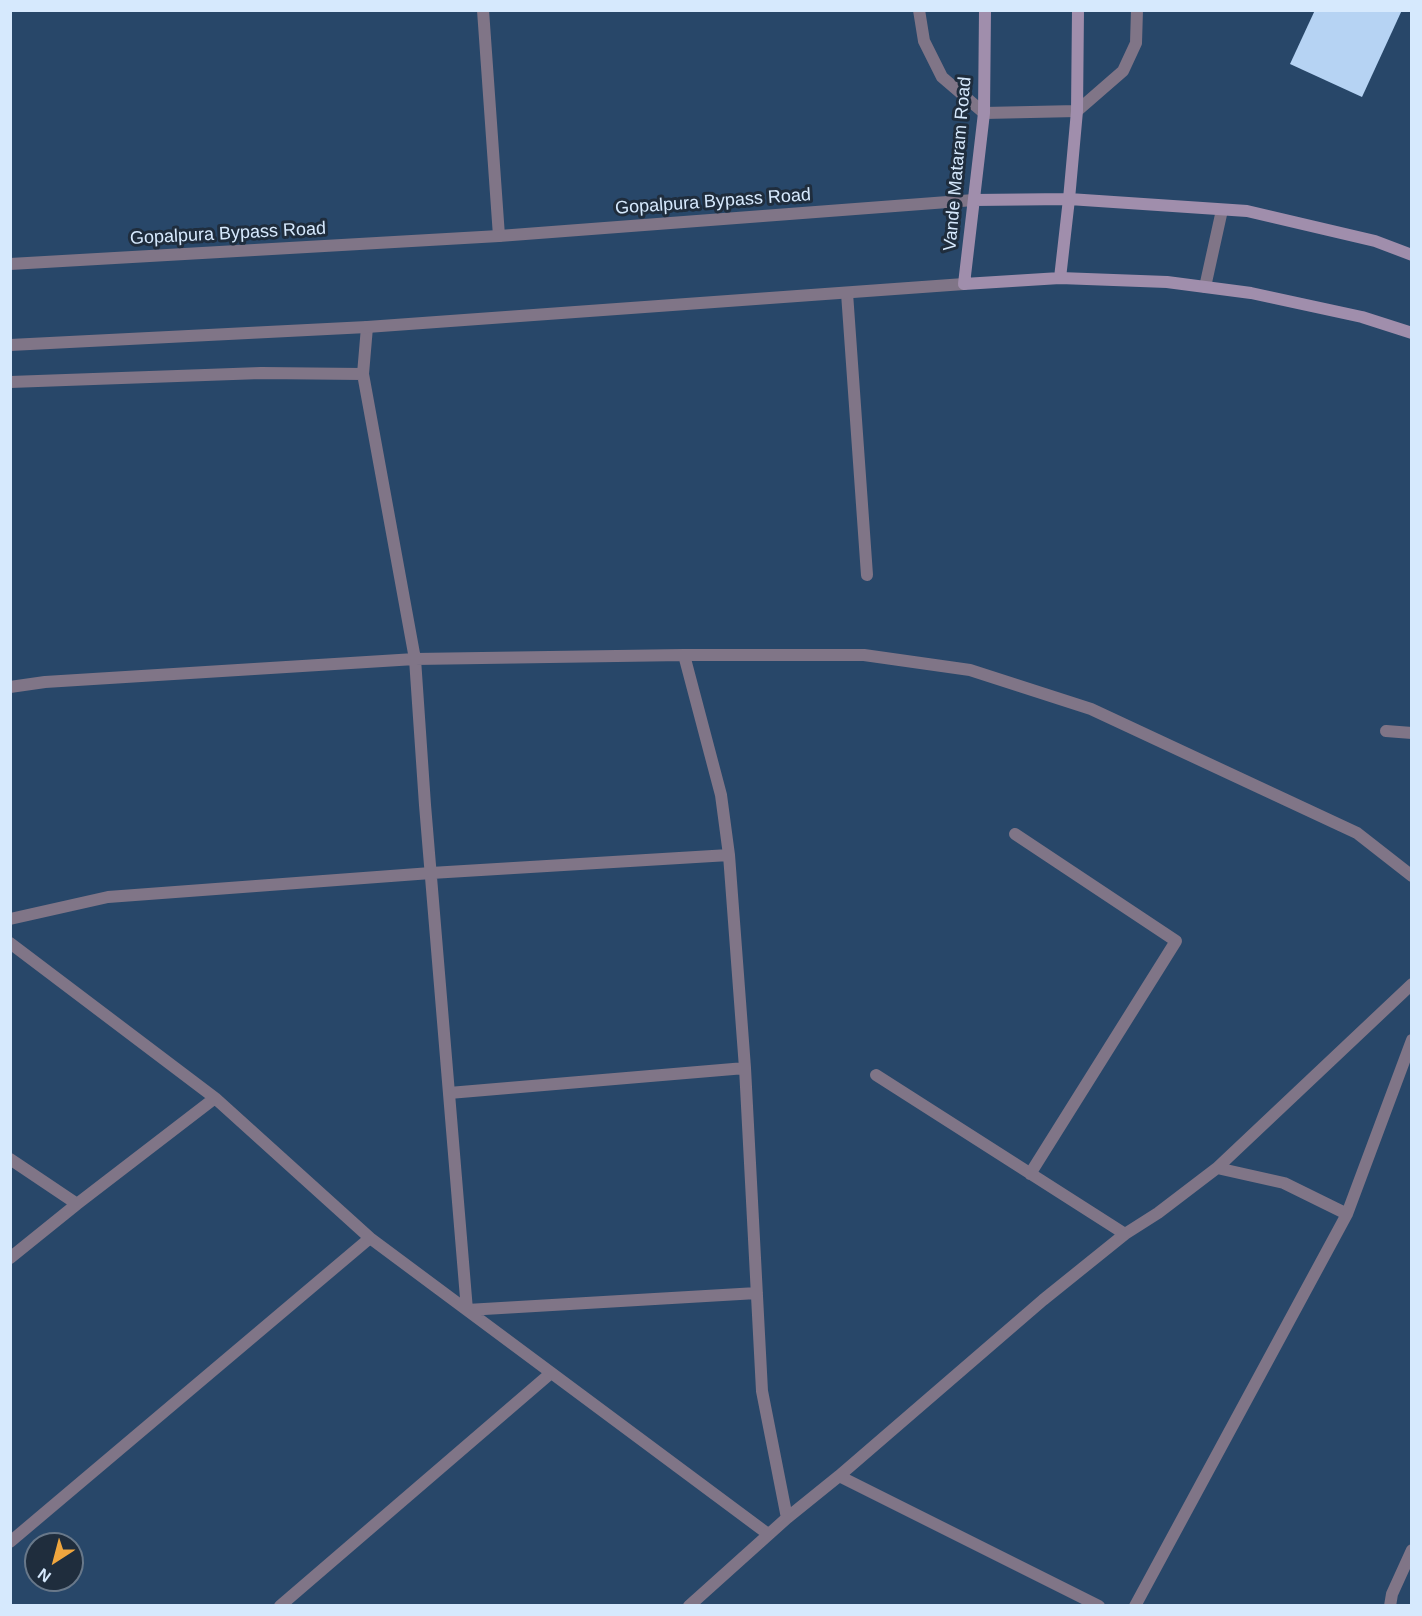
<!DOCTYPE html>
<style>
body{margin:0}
#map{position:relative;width:1422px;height:1616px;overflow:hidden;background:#284769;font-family:Helvetica,sans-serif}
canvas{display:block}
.frame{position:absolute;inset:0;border:12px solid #d6e9fd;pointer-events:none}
.north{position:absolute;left:24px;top:1532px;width:60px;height:60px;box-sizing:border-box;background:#1f2d3d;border:2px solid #68788a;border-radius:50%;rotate:216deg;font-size:16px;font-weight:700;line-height:24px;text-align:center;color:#d6e9fd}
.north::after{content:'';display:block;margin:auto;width:21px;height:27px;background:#f0a63e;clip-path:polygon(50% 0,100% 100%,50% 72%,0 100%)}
</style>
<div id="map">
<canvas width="1422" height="1616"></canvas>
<div class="frame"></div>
<div class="north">N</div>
</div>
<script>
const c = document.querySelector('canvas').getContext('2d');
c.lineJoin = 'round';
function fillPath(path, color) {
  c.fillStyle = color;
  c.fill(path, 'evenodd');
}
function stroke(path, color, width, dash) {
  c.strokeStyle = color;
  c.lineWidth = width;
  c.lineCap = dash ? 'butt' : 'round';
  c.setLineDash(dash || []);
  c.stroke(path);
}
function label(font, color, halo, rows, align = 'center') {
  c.font = font + ' Helvetica,sans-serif';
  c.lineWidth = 6;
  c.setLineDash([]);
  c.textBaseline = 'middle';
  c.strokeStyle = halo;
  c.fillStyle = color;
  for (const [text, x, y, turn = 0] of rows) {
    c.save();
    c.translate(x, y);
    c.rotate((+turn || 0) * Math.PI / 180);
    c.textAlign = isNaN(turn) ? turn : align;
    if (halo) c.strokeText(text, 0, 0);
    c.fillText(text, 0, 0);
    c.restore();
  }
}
const building = new Path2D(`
 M1315,10H1402L1362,97L1290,64Z`);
const service = new Path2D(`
 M847,293L867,575
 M1386,731L1412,733`);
const minor = new Path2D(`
 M483,10L499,236
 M919,10L924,41L942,77L984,113L1077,111L1123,71L1136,43L1137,10
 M367,327L363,374L415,659L425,805L467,1310L757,1293
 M10,382L261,373L363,374
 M684,655L721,795L729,855L745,1068L762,1391L787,1518
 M10,687L45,682L415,659L684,655H864L970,670L1091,709L1357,833L1412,876
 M1015,834L1176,941L1030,1174
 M10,919L108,897L431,873L729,855
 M10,943L215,1098L370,1238L768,1534
 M876,1075L1125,1234
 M449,1093L745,1068
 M10,1159L77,1204
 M1217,1168L1412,984
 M10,1258L77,1204L215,1098
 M839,1476L1099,1606
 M10,1542L370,1238
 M280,1606L551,1373
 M689,1606L787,1518L839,1476L1043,1300L1125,1234L1158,1213L1217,1168L1284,1183L1347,1214
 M1135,1606L1347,1214L1412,1040
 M1390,1606L1392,1594L1412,1550`);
const tertiary = new Path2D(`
 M10,264L499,236L974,200
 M1205,287L1222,210
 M10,345L367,327L964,284`);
const secondary = new Path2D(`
 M985,10L984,113L964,284L1060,278L1167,282L1251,293L1362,317L1412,333
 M974,200L1069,199L1247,211L1375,241L1412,255
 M1060,278L1069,199L1077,111L1078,10`);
const streetNames = [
 ["Vande Mataram Road",958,164,-85],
 ["Gopalpura Bypass Road",713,202,-4],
 ["Gopalpura Bypass Road",228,234,-3]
];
fillPath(building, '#b6d3f3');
stroke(service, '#807587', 12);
stroke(minor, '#807587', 12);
stroke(tertiary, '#807587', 12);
stroke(secondary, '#a08eac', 12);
label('18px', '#d6e9fd', '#1f2d3d', streetNames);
</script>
